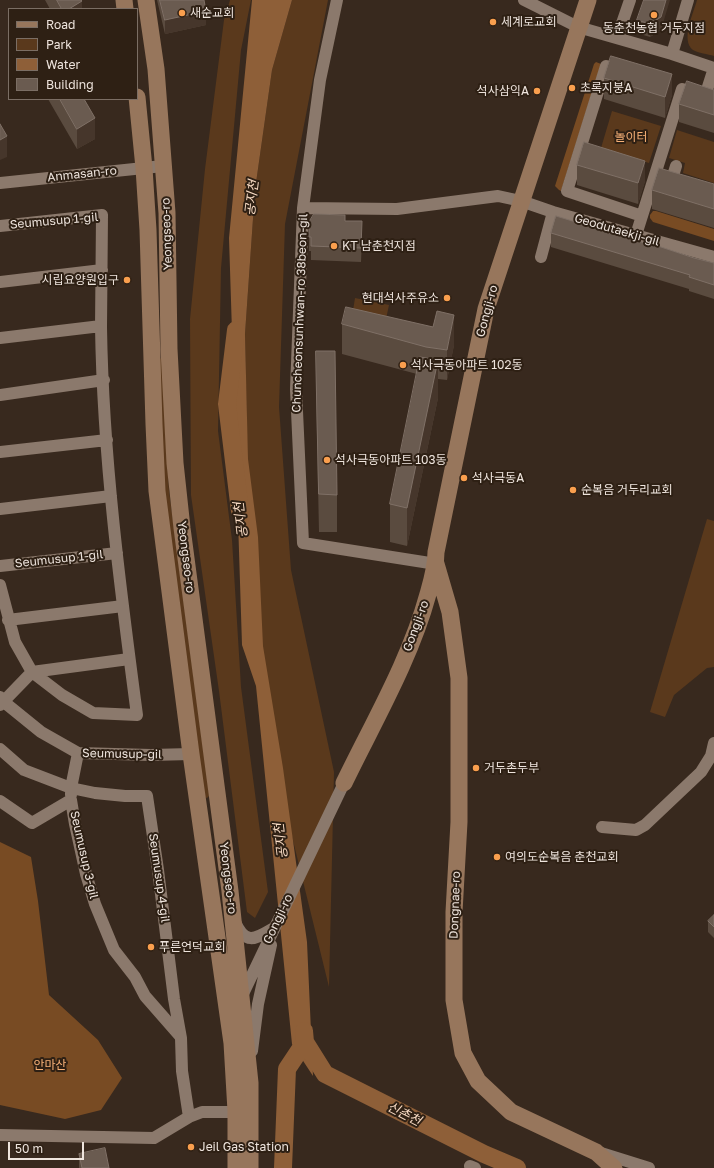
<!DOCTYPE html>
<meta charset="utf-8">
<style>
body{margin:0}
#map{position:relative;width:714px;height:1168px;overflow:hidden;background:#38291e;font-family:"Golos Text",sans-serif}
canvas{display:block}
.legend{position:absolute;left:8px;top:8px;width:130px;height:92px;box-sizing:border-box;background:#2e2014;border:1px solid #7b6e64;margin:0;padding:5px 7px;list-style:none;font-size:12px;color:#eee4dd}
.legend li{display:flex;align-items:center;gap:8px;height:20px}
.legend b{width:20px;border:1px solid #7b6e64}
.scale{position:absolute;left:8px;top:1142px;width:76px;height:18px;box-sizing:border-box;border:2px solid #eee4dd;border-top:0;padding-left:5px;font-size:12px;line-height:14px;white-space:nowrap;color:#eee4dd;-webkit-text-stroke:3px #2e2014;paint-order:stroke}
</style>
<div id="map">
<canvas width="714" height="1168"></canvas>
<ul class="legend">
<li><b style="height:5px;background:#97765c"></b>Road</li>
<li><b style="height:11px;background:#5a391c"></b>Park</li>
<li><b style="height:11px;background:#8e5f38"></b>Water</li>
<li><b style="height:11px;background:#6a5b50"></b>Building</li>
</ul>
<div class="scale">50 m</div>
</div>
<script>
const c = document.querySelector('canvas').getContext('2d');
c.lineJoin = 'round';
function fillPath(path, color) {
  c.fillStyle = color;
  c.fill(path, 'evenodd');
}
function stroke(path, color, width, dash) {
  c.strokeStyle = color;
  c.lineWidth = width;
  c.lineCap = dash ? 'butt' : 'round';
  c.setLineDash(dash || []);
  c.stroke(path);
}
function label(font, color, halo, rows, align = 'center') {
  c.font = font + ' "Golos Text","Noto Sans KR",sans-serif';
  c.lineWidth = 4;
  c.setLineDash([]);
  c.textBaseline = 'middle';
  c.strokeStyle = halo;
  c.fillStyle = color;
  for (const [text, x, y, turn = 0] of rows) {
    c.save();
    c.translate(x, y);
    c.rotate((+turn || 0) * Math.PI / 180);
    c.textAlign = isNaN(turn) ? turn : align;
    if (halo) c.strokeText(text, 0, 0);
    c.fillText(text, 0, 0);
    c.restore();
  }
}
const green = new Path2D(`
 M230,0H251L241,50L221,268L218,431L232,540L241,687L268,892L255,918L247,912L219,691L191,495L190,319L205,169L224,20Z
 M292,0H328L285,224L279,407L291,570L334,772L329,987L270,747L250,590L245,334L255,190L272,70Z
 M697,0H714V56C708,54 698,53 693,50C680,40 694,12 697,0Z
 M612,111L661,126L649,163L601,148Z
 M677,130L714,142V183L683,173L685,163L669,158Z
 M355,298L389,305L383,333L351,323Z
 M160,358L163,360L166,441L169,491L209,792V796L207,798L204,797L163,490L158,359Z
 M707,519L714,521V667L707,668L674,695L665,717L650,712Z`);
const forest = new Path2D(`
 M596,62L601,64L561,191L559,190L555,186L594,64Z
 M653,211H656L714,229V241L653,222L650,218V215Z
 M0,842L31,857L38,901L49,995L98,1040L122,1078L101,1110L65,1119L0,1105Z`);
const water = new Path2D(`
 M252,0H292L272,70L255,190L245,334L248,459L258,537L263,646L283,768L307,942L313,1076L292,1044L256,686L242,645L229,238Z`);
const river = new Path2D(`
 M236,330L227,404L240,511
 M304,1031L305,1042L325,1074L484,1154L517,1168
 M283,1168L287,1069L305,1042`);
const street = new Path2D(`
 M337,0L320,80L303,208L296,389L303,543L436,564
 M524,0L578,27L672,54L714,68L705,96L682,89L636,235
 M617,38L630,0
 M672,54L688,0
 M623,71L606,66L567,191L642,216
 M672,179L676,166
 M0,183L163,166
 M303,208L397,209L498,196L521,201L553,212L714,257
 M0,226L102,215C102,252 101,289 101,327C103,457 120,587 137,715L93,713L62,695L32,672L15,642L0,585
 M541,257L553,212
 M0,282L102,270
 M0,338L101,326
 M0,395L104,380
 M0,452L107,440
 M0,509L111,496
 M0,566L117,553
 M8,620L123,606
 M0,697L4,702L41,732L78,753L151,755L191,754
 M0,705L32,672L129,659
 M0,749L24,770L71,788L95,793L125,796H147L158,870L174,999L181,1038L182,1071L189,1117
 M71,795V788L78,753
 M0,801L32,823L71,800L75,824L86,874L95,904L114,950L135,977L145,996L180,1036
 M602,827L636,830L645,825L701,772L711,756L714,743
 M235,922C246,946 255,939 274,928
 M242,996L344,783
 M252,1051L258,1004L271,945
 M0,1135L154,1138L189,1117L202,1112H243
 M601,1153L649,1168
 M470,1166L475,1168`);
const secondary = new Path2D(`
 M124,0L125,9
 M146,0L156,69L167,213L169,349L175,463L182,528L230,891L241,997L250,1083V1168
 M137,97L144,168L148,230L154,424L157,491L191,754L232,1043L236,1111V1168
 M436,564L450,612L459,678V822L454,912V1000L463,1053L478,1081L511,1112L596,1152L614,1168
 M344,783C374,721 410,660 428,594C432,580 436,567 436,552L486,309L588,0`);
const wall = new Path2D(`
 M45,0H81L82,9H50Z
 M157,0H204L206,25L165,34Z
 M644,0L661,30L650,37L637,33V20Z
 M604,78L672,95L665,118L604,99Z
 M714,90V133L679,122V104Z
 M48,99H84L95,139L77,149Z
 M577,165L645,181L638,204L577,185Z
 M714,184V228L652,209V190Z
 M345,221L362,235L361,262L311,260V251H309V237Z
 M551,233H609L714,263V299L689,291V289L551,247Z
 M342,324L454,345L447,380L438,379V398L407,546L390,542V504L417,374L342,354Z
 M316,351L337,495V532H319L316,389Z
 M714,915V938L708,932V921Z
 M79,1154L109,1168H79Z`);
const shadedWall = new Path2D(`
 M666,0H670L661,30L650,37V24Z
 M82,1V9H69Z
 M206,11V25L165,34V20Z
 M672,74V95L665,118V97Z
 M95,118V139L77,149V129Z
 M7,136V157L0,160V140Z
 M645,161V181L638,204V183Z
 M362,221V235L361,262V248Z
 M454,315V345L447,380V350Z
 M438,360V398L407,546V508Z`);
const building = new Path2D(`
 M57,0H81L82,1L69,9H62Z
 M160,0H204L206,11L165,20Z
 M644,0H666L661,17L650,24L637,20Z
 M611,56L672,74L665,97L604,78Z
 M687,81L714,90V115L679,104Z
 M60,99H84L95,118L77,129Z
 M0,124L7,136L0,140Z
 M584,142L645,161L638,183L577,165Z
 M659,168L714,184V209L652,190Z
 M314,214L345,215V221H362L361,248L311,246V237H309V222Z
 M556,216L609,232V233L652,245V244L694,258L714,263V285L689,277L690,275L551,233Z
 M346,307L433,327L437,311L454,315L447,350L426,347L342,324Z
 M316,351H335L337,495L319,494Z
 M420,357L438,360L407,508L390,504Z
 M714,915V927L708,921Z
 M105,1148L109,1168H82L79,1154Z`);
const markers = [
 [182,13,4,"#fa9f4e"],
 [654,15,4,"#fa9f4e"],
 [493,22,4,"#fa9f4e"],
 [572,88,4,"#fa9f4e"],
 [537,91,4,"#fa9f4e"],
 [334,246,4,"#fa9f4e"],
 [127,280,4,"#fa9f4e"],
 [447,298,4,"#fa9f4e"],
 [403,365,4,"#fa9f4e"],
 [327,460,4,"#fa9f4e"],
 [464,478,4,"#fa9f4e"],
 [573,490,4,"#fa9f4e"],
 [476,768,4,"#fa9f4e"],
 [497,857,4,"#fa9f4e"],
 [151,947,4,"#fa9f4e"],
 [191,1147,4,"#fa9f4e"]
];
const poiNames = [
 ["새순교회",190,13],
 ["세계로교회",501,22],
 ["동춘천농협 거두지점",654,28,"center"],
 ["초록지붕A",580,88],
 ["석사삼익A",529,91,"right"],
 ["KT 남춘천지점",342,246],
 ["시립요양원입구",119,280,"right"],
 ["현대석사주유소",439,298,"right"],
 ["석사극동아파트 102동",411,365],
 ["석사극동아파트 103동",335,460],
 ["석사극동A",472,478],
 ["순복음 거두리교회",581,490],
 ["거두촌두부",484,768],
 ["여의도순복음 춘천교회",505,857],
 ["푸른언덕교회",159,947],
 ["Jeil Gas Station",199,1147]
];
const parkNames = [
 ["놀이터",631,137],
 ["안마산",50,1065]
];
const streetNames = [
 ["Anmasan-ro",82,174,-6],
 ["Seumusup 1-gil",54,221,-5],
 ["Geodutaekji-gil",617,230,16],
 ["Yeongseo-ro",167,234,-92],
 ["Gongji-ro",487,311,-75],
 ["Chuncheonsunhwan-ro 38beon-gil",300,313,-88],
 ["Yeongseo-ro",186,557,83],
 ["Seumusup 1-gil",59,559,-6],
 ["Gongji-ro",416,626,-70],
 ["Seumusup-gil",122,754,1],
 ["Seumusup 3-gil",84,855,77],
 ["Seumusup 4-gil",159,878,82],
 ["Yeongseo-ro",228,878,83],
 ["Dongnae-ro",455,905,-88],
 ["Gongji-ro",278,919,-65]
];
const waterNames = [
 ["공지천",252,198,-83],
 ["공지천",241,520,-97],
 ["공지천",281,841,-97],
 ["신촌천",404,1114,27]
];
fillPath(green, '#5a391c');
fillPath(forest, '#784b23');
fillPath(water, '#8e5f38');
stroke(river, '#8e5f38', 18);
stroke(street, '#8b796c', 12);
stroke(secondary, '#97765c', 17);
fillPath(wall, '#5a4b3f');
fillPath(shadedWall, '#46362b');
fillPath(building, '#6a5b50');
stroke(building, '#7f7066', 1);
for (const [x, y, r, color] of markers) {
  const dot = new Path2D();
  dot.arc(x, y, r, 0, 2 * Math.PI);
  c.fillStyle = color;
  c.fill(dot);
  stroke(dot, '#2e2014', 1.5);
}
label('12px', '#eee4dd', '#2e2014', poiNames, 'left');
label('12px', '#f8b177', '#2e2014', parkNames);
label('12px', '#eee4dd', '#2e2014', streetNames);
label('italic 13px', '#f8dbc4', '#2e2014', waterNames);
</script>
